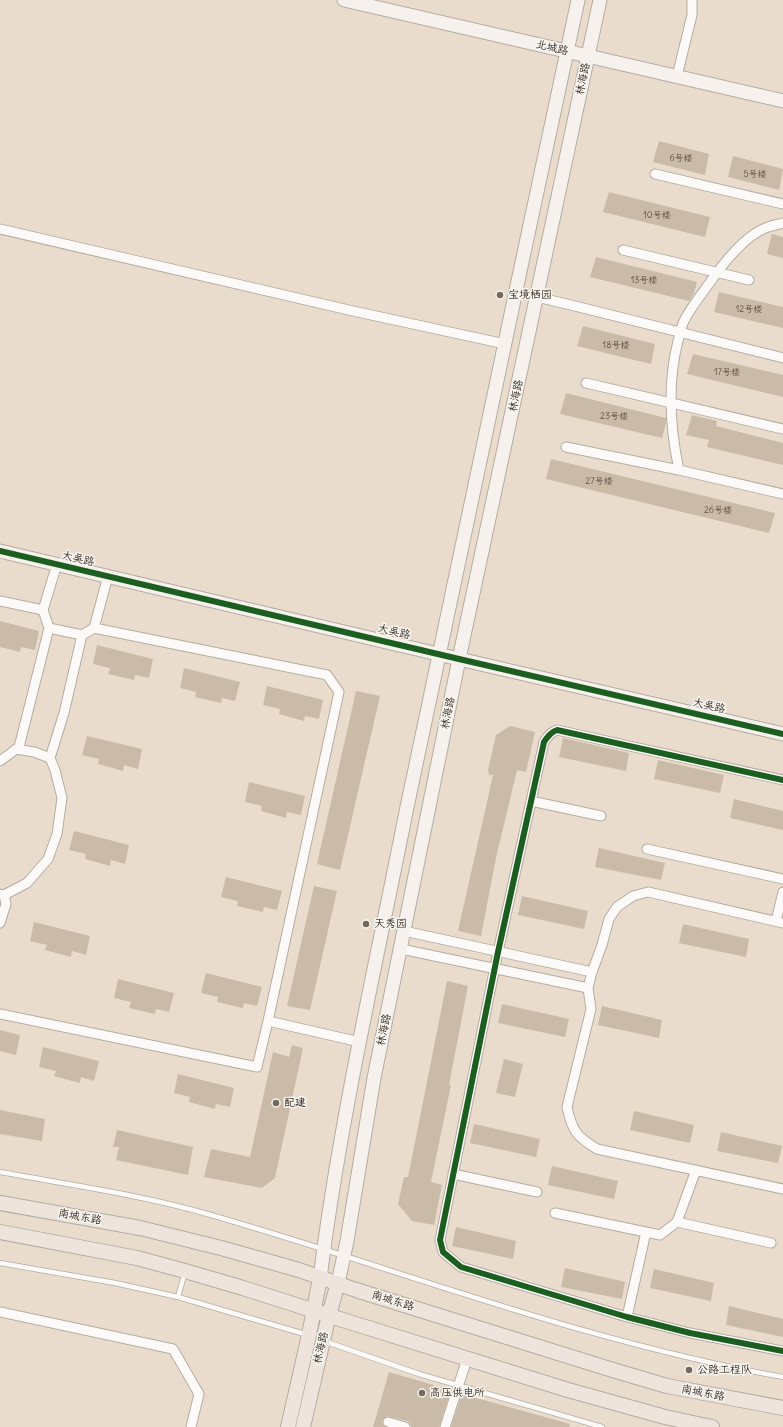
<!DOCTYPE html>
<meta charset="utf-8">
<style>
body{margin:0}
canvas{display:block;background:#e9dccd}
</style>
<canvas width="783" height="1427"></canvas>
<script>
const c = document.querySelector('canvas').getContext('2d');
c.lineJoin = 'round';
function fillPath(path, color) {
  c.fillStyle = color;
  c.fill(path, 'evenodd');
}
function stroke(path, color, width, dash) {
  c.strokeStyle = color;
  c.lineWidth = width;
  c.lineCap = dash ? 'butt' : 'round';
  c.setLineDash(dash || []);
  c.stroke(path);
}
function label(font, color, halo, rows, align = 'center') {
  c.font = font + ' Delius,"LXGW WenKai TC",sans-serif';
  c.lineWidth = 3;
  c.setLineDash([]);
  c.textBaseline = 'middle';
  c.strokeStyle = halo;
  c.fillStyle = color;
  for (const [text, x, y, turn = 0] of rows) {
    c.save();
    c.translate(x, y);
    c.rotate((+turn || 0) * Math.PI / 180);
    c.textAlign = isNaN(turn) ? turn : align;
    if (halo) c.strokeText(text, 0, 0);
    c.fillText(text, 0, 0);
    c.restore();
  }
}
const building = new Path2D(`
 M659,141L709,154L705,175L653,162Z
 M733,156L783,169L779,190L728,177Z
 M609,192L710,217L705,237L603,212Z
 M772,234L783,237V258L767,254Z
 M596,257L697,282L694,293L689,301L590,277Z
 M719,292L783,307V328L714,312Z
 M583,326L655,344L651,364L577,346Z
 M693,354L783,375V397L687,374Z
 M566,393L666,418V423L662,438L560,414Z
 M692,415L717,421L716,426L783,443V465L707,447L709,440L686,435Z
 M551,459L775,513L769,533L546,479Z
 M0,621L39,631L35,650L21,647L20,652L0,647Z
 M97,645L153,659L149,678L135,675L134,680L108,674L110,668L93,664Z
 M184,668L240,682L235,701L222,698L221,703L195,697L196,692L180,688Z
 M267,686L323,700L319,719L305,716L304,721L279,714L280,709L263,705Z
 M356,691L380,696L340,870L317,864Z
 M510,726L535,732L526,772L517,770L496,858L481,936L458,931L493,775H489L488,770L496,735Z
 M87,736L142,749L138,769L124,765L123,771L98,764L99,759L82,755Z
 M563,738L629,753L626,771L559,757Z
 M658,760L724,775L720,793L654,779Z
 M249,782L305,796L301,815L287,812L286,818L261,811L262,806L245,802Z
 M734,799L783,811V830L730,818Z
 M74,831L129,845L125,864L111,860L110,866L85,859L86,854L69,850Z
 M599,848L665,863L661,880L595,867Z
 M226,877L282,891L277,910L264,907L263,912L237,906L238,901L221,897Z
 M314,886L337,891L310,1010L287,1006Z
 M522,896L588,911L584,929L518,915Z
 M34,922L90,936L86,955L72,951L71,957L45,950L47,945L30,941Z
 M683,924L749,939L746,957L679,943Z
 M206,973L262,987L257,1006L244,1003L243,1008L217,1002L218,997L201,993Z
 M118,979L174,993L169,1012L156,1009L155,1014L129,1008L131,1002L114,998Z
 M447,981L468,986L449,1085H451L431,1182L442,1185L434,1225L412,1221L398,1204L404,1177H408Z
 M502,1004L569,1019L565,1037L498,1023Z
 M602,1006L662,1020L659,1038L598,1025Z
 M0,1030L20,1035L16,1055L0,1051Z
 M292,1045L303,1048L275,1178L262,1188L204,1177L211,1149L250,1157L273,1052L289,1057Z
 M43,1047L99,1061L94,1081L81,1077L80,1083L54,1076L56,1071L39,1067Z
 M504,1059L523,1064L515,1097L496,1093Z
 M178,1074L234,1088L230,1107L216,1104L215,1109L189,1102L190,1097L174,1093Z
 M0,1110L45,1119L42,1141L0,1134Z
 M634,1111L694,1125L690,1143L630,1130Z
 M474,1124L540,1139L536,1157L470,1143Z
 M117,1130L193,1147L188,1175L116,1160L119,1147H113Z
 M721,1132L782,1146L778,1163L717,1151Z
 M552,1166L618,1181L614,1199L548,1185Z
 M456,1227L516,1241L513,1259L452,1246Z
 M565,1268L625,1282L622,1299L561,1287Z
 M654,1269L714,1283L711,1301L650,1288Z
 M729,1306L783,1319V1337L726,1325Z
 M389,1372L451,1390L439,1427H411L410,1423L407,1421L387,1416L382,1421V1424L385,1427H373Z
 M462,1394L570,1424L569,1427H451Z`);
const lane = new Path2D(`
 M0,1172C71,1185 142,1195 211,1215C402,1270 587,1343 783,1377
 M0,1263L115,1283L178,1297L308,1335
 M178,1297L185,1272
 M324,1341L419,1374L602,1427`);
const street = new Path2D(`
 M677,76L692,15V0
 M655,174L783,204
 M0,229L353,311L505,344
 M623,250L749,280
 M516,292L575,306L783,358
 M586,383L783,429
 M566,447L679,470L783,494
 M679,470C670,428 667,384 678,341C680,335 681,327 684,321C690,308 705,290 713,278C726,260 747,234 768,227C773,225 778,225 783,223
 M108,576L94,628L327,675L339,692L268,1021
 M0,601L43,610L57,564
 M49,628L82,635
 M16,749L34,752L50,758
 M0,761L19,747L49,628L43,610
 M783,780L557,730C551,732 548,736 544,742L498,952L440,1240L443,1252L461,1267L627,1317L690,1333L783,1351
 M531,801L601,816
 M647,849L783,879
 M0,894L4,895L27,883L48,859L57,834L62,798L55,770L50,758L64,713L82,635L94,628
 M776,921L783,892
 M0,923L6,904L4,895
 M783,923L648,892L633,896L617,907L609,919L602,945L592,972L588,988L591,1009L567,1107C572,1131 577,1137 597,1149L783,1189
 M404,931L592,972
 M401,949L588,988
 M0,1014L257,1067L268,1021L360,1042
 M453,1174L537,1192
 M555,1213L660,1235L677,1222L696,1170
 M677,1222L771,1243
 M0,1312L173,1349L199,1394L191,1427
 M627,1317L646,1232
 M388,1422L405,1427
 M445,1427L467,1359`);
const secondary = new Path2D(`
 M344,0L783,101
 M0,551L459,659L783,734
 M320,1278C340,1119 376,964 407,807C462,538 521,269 578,0
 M338,1283L347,1241L374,1078L459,659L600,0`);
const primary = new Path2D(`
 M0,1203L140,1228L221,1248L299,1270L356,1290L616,1371L667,1386L783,1408
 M0,1232L137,1258L185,1271L243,1288L346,1321L568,1390L665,1417L712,1427
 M288,1427L309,1335L320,1278
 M303,1427L329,1315L338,1283`);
const cycleway = new Path2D(`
 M0,551L459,659L783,734
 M783,780L557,730C551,732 548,736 544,742L498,952L440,1240L443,1252L461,1267L627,1317L690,1333L783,1351`);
const markers = [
 [500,295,4,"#78685b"],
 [366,924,4,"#78685b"],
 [276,1103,4,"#78685b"],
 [689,1370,4,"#78685b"],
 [422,1393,4,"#78685b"]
];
const numberNames = [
 ["6号楼",681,158],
 ["5号楼",755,174],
 ["10号楼",657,215],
 ["13号楼",644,280],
 ["12号楼",749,309],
 ["18号楼",616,345],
 ["17号楼",727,372],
 ["23号楼",614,416],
 ["27号楼",599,481],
 ["26号楼",718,510]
];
const streetNames = [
 ["北城路",552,48,13],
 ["林海路",583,79,-78],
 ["林海路",516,396,-78],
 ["大吴路",78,559,13],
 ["大吴路",394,632,13],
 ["大吴路",709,706,13],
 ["林海路",448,713,-79],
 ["林海路",384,1030,-78],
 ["南城东路",80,1217,10],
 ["南城东路",393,1301,17],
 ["林海路",321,1348,-77],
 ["南城东路",703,1393,11]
];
const poiNames = [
 ["宝境栖园",508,295],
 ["天秀园",374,924],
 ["配建",284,1103],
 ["公路工程队",697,1370],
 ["高压供电所",430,1393]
];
fillPath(building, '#cabba8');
stroke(lane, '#b5aca1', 6);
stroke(street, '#b5aca1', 11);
stroke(secondary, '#b5aca1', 15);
stroke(primary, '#b5aca1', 16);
stroke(lane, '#fcfaf8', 4.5);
stroke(street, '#fcfaf8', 9);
stroke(secondary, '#f6f1ed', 13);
stroke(primary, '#eee4dc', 14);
stroke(cycleway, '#1b5e20', 6);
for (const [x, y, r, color] of markers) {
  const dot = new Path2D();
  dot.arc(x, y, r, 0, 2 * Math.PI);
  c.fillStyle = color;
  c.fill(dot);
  stroke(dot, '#f6f6f2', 1.5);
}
label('9px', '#5f4e40', null, numberNames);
label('11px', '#3b2a1e', '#f6f6f2', streetNames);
label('11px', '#3b2a1e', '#f6f6f2', poiNames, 'left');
</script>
